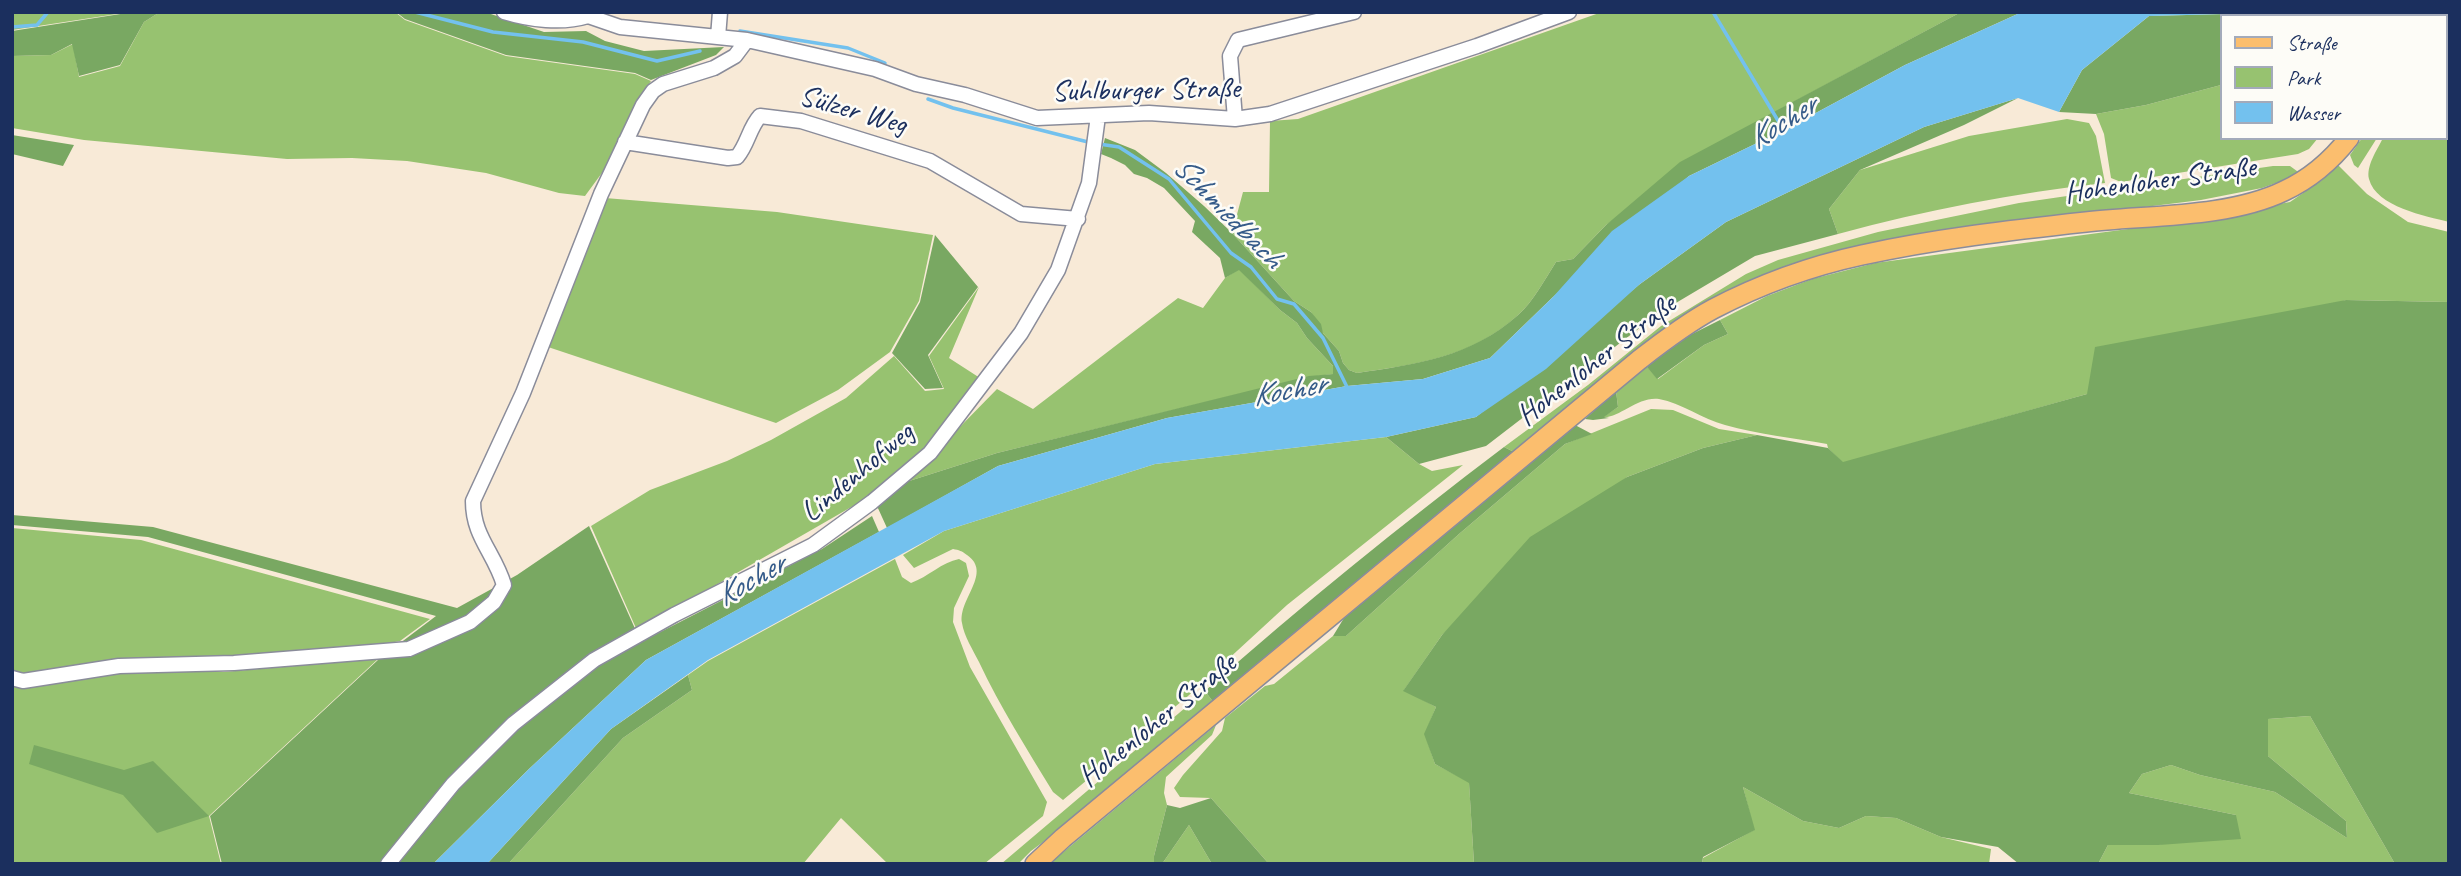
<!DOCTYPE html>
<meta charset="utf-8">
<style>
body{margin:0}
#map{position:relative;width:2461px;height:876px;overflow:hidden;background:#f8ead7;font-family:Caveat,sans-serif}
canvas{display:block}
.frame{position:absolute;inset:0;border:14px solid #1b2f5e;pointer-events:none}
.legend{position:absolute;left:2220px;top:14px;width:228px;height:126px;box-sizing:border-box;background:#fdfcf7;border:2px solid #a3aaba;margin:0;padding:9px 12px;list-style:none;font-size:21px;color:#1b2f5e}
.legend li{display:flex;align-items:center;gap:14px;height:35px}
.legend b{width:35px;border:2px solid #a3aaba}
</style>
<div id="map">
<canvas width="2461" height="876"></canvas>
<div class="frame"></div>
<ul class="legend">
<li><b style="height:9px;background:#fbbe6e"></b>Straße</li>
<li><b style="height:19px;background:#97c270"></b>Park</li>
<li><b style="height:19px;background:#73c1ee"></b>Wasser</li>
</ul>
</div>
<script>
const c = document.querySelector('canvas').getContext('2d');
c.lineJoin = 'round';
function fillPath(path, color) {
  c.fillStyle = color;
  c.fill(path, 'evenodd');
}
function stroke(path, color, width, dash) {
  c.strokeStyle = color;
  c.lineWidth = width;
  c.lineCap = dash ? 'butt' : 'round';
  c.setLineDash(dash || []);
  c.stroke(path);
}
function label(font, color, halo, rows, align = 'center') {
  c.font = font + ' Caveat,sans-serif';
  c.lineWidth = 5;
  c.setLineDash([]);
  c.textBaseline = 'middle';
  c.strokeStyle = halo;
  c.fillStyle = color;
  for (const [text, x, y, turn = 0] of rows) {
    c.save();
    c.translate(x, y);
    c.rotate((+turn || 0) * Math.PI / 180);
    c.textAlign = isNaN(turn) ? turn : align;
    if (halo) c.strokeText(text, 0, 0);
    c.fillText(text, 0, 0);
    c.restore();
  }
}
const green = new Path2D(`
 M12,12H130L12,30Z
 M160,12H395L405,20L506,56L635,74L651,81L638,100L607,166L585,196L559,193L486,173L407,161L352,158L287,159L84,140L12,128V56L51,55L73,44L79,77L120,66L144,22Z
 M1602,12H1961L1775,112L1606,225L1573,259L1556,262C1545,279 1533,302 1518,315C1471,358 1417,364 1357,373L1349,370L1343,363L1339,351L1323,333L1311,312L1294,301L1232,233L1243,192H1269L1270,121L1298,119Z
 M2445,48L2449,52V222C2426,216 2376,207 2369,179C2366,166 2377,150 2383,138H2445Z
 M2221,85V138H2318L2309,149L2298,154L2121,182L2111,178L2104,134L2096,114L2146,105Z
 M2067,119L2089,123L2096,136L2105,183C2015,193 1926,210 1838,234L1829,209L1860,170L1969,136Z
 M2362,138H2377L2358,168L2354,165L2350,155Z
 M2338,165L2367,194L2408,222L2449,232V302L2346,300L2087,394L1843,463L1828,448L1827,444C1793,438 1758,434 1725,425C1702,419 1682,403 1659,399C1638,396 1618,419 1603,417L1618,407L1616,391L1646,366L1658,379L1704,345L1728,334L1720,320L1767,296L1812,279L1875,263L2195,220L2290,202L2322,180Z
 M2273,166H2290L2301,174L2262,188L2201,200L1911,236L1862,245L1788,265L1738,287L1514,452L1504,447L1588,385L1661,326L1746,274L1778,260L1878,232L2019,203Z
 M605,198L777,212L933,235L919,301L890,352L838,390L776,423L548,347Z
 M1239,269L1280,310L1297,323L1307,338L1333,366V374L1309,377L997,453L906,482L997,389L1033,409L1178,298L1203,308L1225,278Z
 M979,287L949,358L980,378L925,450L867,498L669,612L639,635L591,526L650,490L727,461L771,440L846,398L894,356L925,391L944,389L929,356Z
 M1651,409L1673,410L1719,429L1757,435L1703,448L1627,477L1442,635L1404,690L1436,707L1425,734L1435,764L1469,782L1474,864H1269L1211,798L1180,797L1174,788L1183,775L1222,731L1225,718L1265,686L1274,684L1333,636H1346L1459,534L1565,444Z
 M1386,437L1419,464L1432,471L1463,465L1287,605L1188,696L1063,800L1053,792C1027,749 1000,707 979,662C973,650 964,636 962,623C958,599 993,573 967,555C962,551 959,550 953,549L914,568L903,555L944,531L1155,464Z
 M12,528L141,540L430,619L400,641L348,651L25,677L12,674Z
 M895,559L902,577L911,583C928,577 942,562 959,559L966,563L969,576L954,608L953,622L970,667L1047,802L1043,816L984,864H888L841,818L803,864H508L623,738L692,690L688,675L708,661Z
 M378,659L209,816L221,864H12V684L28,688L121,673L177,669L223,672Z
 M1205,691L1214,703L1075,818L1031,851L1018,864H1001Z
 M2310,716L2395,864H2098L2108,845H2159L2236,815L2129,793L2142,774L2171,765L2200,775L2275,792L2347,838L2346,821L2268,756V719Z
 M1216,725L1212,735L1166,777L1164,793L1167,805L1154,856V864H1049Z
 M1743,787L1803,821L1839,828L1866,816L1896,818L1941,837L1991,849L1989,864H1702L1703,858L1754,830Z
 M1189,825L1212,864H1162Z`);
const forest = new Path2D(`
 M133,12H160L144,22L120,65L79,76L72,44L51,55L12,56V31Z
 M396,12H485L544,32L586,31L605,41L644,51L724,47L716,55L651,80L635,73L506,55L405,19Z
 M1961,12H2022L1905,65L1786,129L1689,176L1553,297L1490,358L1423,379L1347,386L1167,418L998,466L887,528L877,506L906,482L997,453L1309,376L1333,374V366L1307,338L1297,323L1280,310L1239,270L1225,278L1220,258L1192,232L1195,221L1164,188L1147,178L1134,174L1125,165L1111,158L1101,154L1105,138L1135,150L1166,173L1204,206L1232,233L1294,301L1311,312L1321,324L1323,333L1339,351L1343,363L1349,370L1357,373C1417,364 1471,357 1518,315C1533,302 1545,279 1556,262L1573,259L1606,225L1680,162Z
 M2224,14L2238,16H2221V85L2146,105L2096,114L2059,112L2082,70L2149,16Z
 M2018,98L1964,125L1860,170L1829,209L1838,234L1755,256L1659,313L1486,446L1419,464L1386,437L1476,417L1640,284L1726,222L1924,127Z
 M12,135L74,145L63,166L12,154Z
 M935,235L978,287L928,355L943,388L925,389L892,353L920,302Z
 M2346,300L2449,302V864H2395L2310,716L2268,719V756L2346,821L2347,838L2275,792L2200,775L2171,765L2142,774L2129,793L2236,815L2241,839L2159,845H2108L2098,864H2019L1998,847L1941,837L1896,818L1866,816L1839,828L1803,821L1743,787L1755,830L1703,857L1702,864H1474L1469,783L1435,764L1424,734L1436,707L1403,691L1442,635L1530,537L1627,477L1703,448L1757,435L1828,448L1843,462L2087,394L2095,347Z
 M1720,320L1728,334L1704,345L1657,379L1646,366L1690,335Z
 M1616,391L1618,407L1604,417L1609,418L1593,420L1585,419Z
 M1575,425L1592,434L1565,444L1459,534L1346,636H1333L1344,618Z
 M1504,447L1514,452L1214,703L1205,691C1302,605 1401,525 1504,447Z
 M12,515L153,527L457,608L517,575L589,526L641,642L822,549L872,516L879,532L646,660L530,768L433,864H222L210,816L379,659L436,616L148,537L12,525Z
 M688,675L692,690L623,738L508,864H487L611,729Z
 M34,745L124,770L153,761L209,816L157,833L123,795L29,764Z
 M1211,798L1269,864H1212L1189,825L1162,864H1154V856L1167,805L1180,808Z`);
const water = new Path2D(`
 M2022,12H2442L2434,16L2224,14L2149,16L2082,70L2059,112L2018,98L1924,127L1726,222L1640,284L1546,369L1476,417L1386,437L1155,464L944,531L708,660L611,729L487,864H433L530,768L646,660L998,466L1167,418L1347,386L1423,379L1490,358L1553,297L1612,231L1689,176L1786,129L1905,65Z`);
const stream = new Path2D(`
 M415,12L493,32L583,42L657,61L700,51
 M1713,12L1786,134
 M12,27L37,25L48,12
 M740,31L848,48L885,63
 M928,99L953,108L1092,143
 M1099,144L1119,147L1169,179L1231,253L1251,267L1277,299L1294,304L1323,338L1348,389`);
const minor = new Path2D(`
 M504,12C530,20 562,24 588,16
 M586,12L588,16L620,27L747,40L875,69L916,84L965,95L1037,118L1149,113L1235,119L1270,114L1477,46L1569,12
 M718,37L720,12
 M1235,119L1230,56L1238,40L1354,12
 M625,142L728,158L737,157C748,144 749,128 760,116L801,121L930,161L1021,214L1078,219
 M12,678L23,681L119,666L234,663L409,649L470,622L494,602L504,585C494,552 473,537 473,501L523,393L601,194L643,105L653,91L663,84L714,68L735,56L747,40
 M388,864L453,784L513,724L594,660L674,615L813,545L872,502L930,453L1021,333L1058,270L1089,183L1098,116`);
const major = new Path2D(`
 M2381,16V12
 M1035,864L1063,838L1639,360C1662,342 1687,323 1713,309C1759,285 1811,266 1862,255C1935,239 2012,230 2086,222C2148,215 2228,218 2284,191C2310,179 2331,161 2349,138`);
const streetNames = [
 ["Suhlburger Straße",1146,91,-1],
 ["Sülzer Weg",853,111,16],
 ["Hohenloher Straße",2160,181,-8],
 ["Hohenloher Straße",1597,361,-38],
 ["Lindenhofweg",858,473,-40],
 ["Hohenloher Straße",1158,721,-39]
];
const waterNames = [
 ["Kocher",1783,123,-32],
 ["Schmiedbach",1227,213,46],
 ["Kocher",1289,391,-10],
 ["Kocher",751,581,-30]
];
fillPath(green, '#97c270');
fillPath(forest, '#79a862');
fillPath(water, '#73c1ee');
stroke(stream, '#73c1ee', 3.5);
stroke(minor, '#8a8c9a', 17);
stroke(major, '#8a8c9a', 22);
stroke(minor, '#fff', 14);
stroke(major, '#fbbe6e', 19);
label('30px', '#1b2f5e', '#fdfcf7', streetNames);
label('italic 32px', '#355b89', '#fdfcf7', waterNames);
</script>
